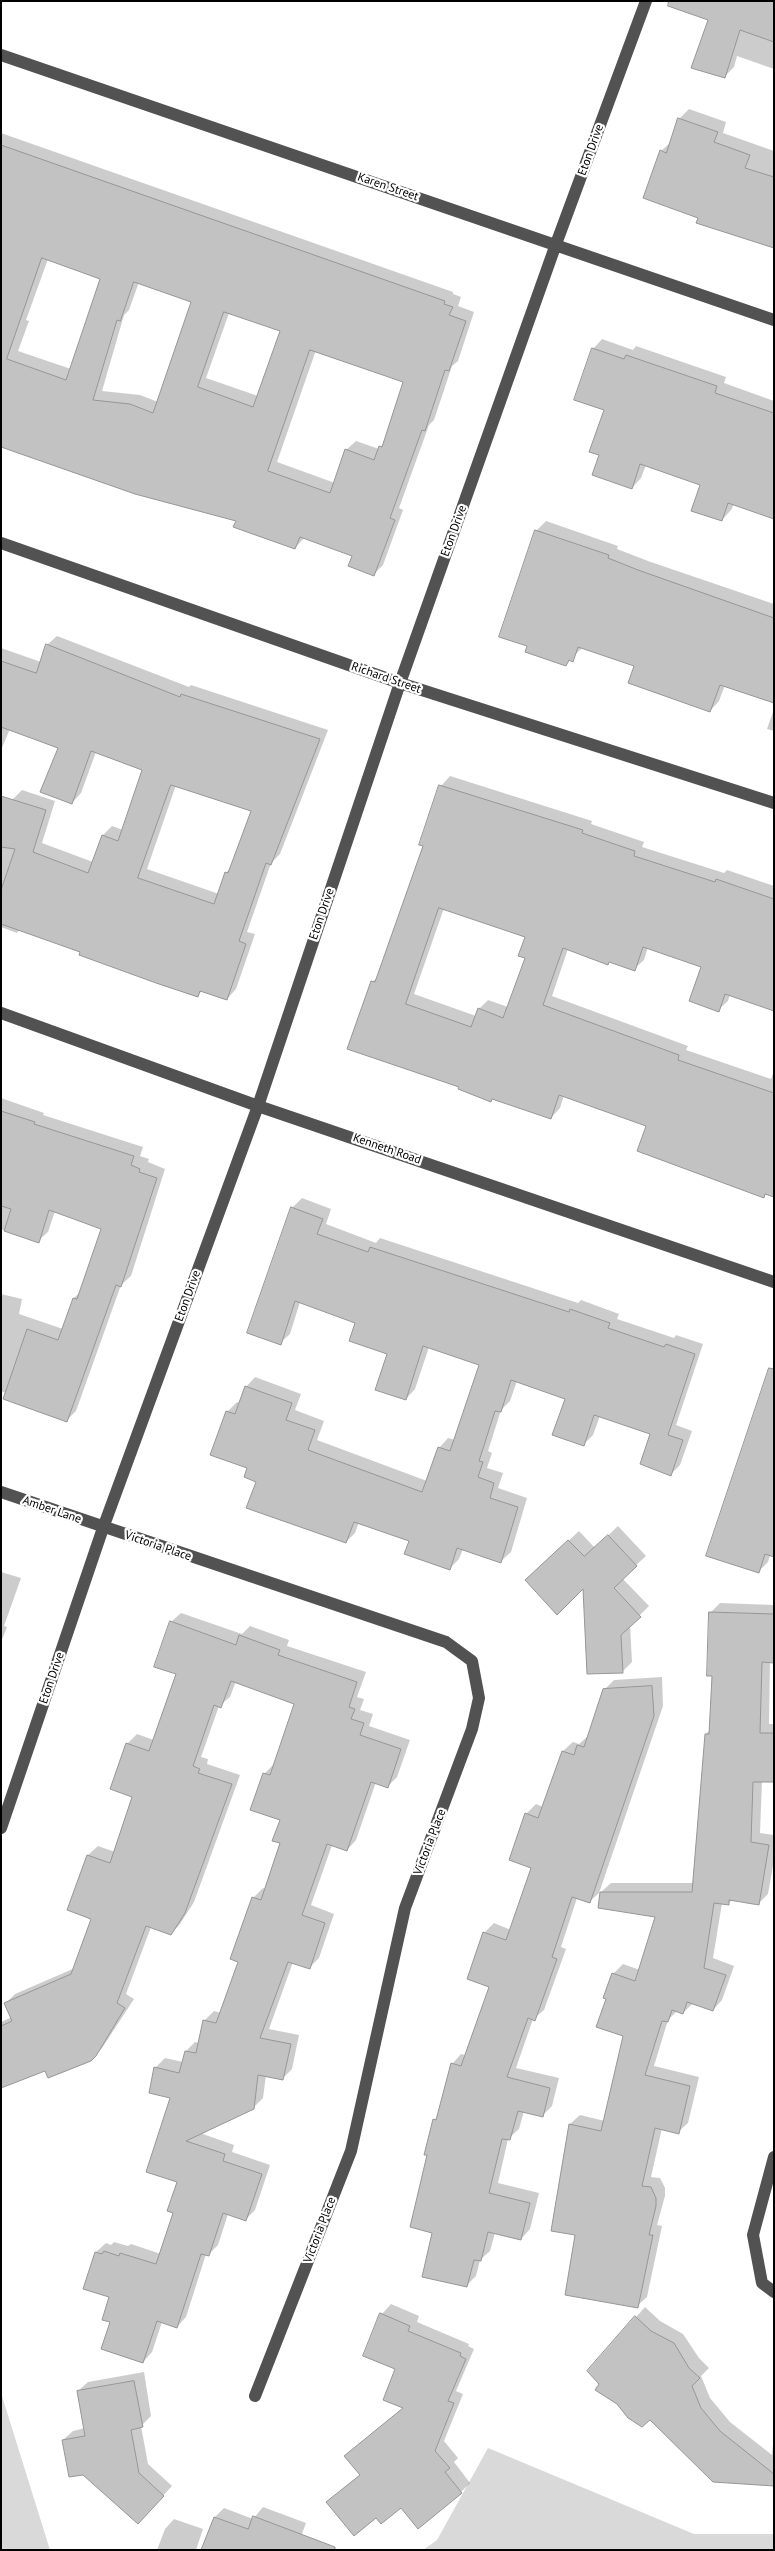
<!DOCTYPE html>
<style>
body{margin:0}
#map{position:relative;width:775px;height:2551px;overflow:hidden;background:#fff;font-family:"PT Sans",sans-serif}
canvas{display:block}
.frame{position:absolute;inset:0;border:2px solid #000;pointer-events:none}
</style>
<div id="map">
<canvas width="775" height="2551"></canvas>
<div class="frame"></div>
</div>
<script>
const c = document.querySelector('canvas').getContext('2d');
c.lineJoin = 'round';
function fillPath(path, color) {
  c.fillStyle = color;
  c.fill(path, 'evenodd');
}
function stroke(path, color, width, dash) {
  c.strokeStyle = color;
  c.lineWidth = width;
  c.lineCap = dash ? 'butt' : 'round';
  c.setLineDash(dash || []);
  c.stroke(path);
}
function label(font, color, halo, rows, align = 'center') {
  c.font = font + ' "PT Sans",sans-serif';
  c.lineWidth = 4.5;
  c.setLineDash([]);
  c.textBaseline = 'middle';
  c.strokeStyle = halo;
  c.fillStyle = color;
  for (const [text, x, y, turn = 0] of rows) {
    c.save();
    c.translate(x, y);
    c.rotate((+turn || 0) * Math.PI / 180);
    c.textAlign = isNaN(turn) ? turn : align;
    if (halo) c.strokeText(text, 0, 0);
    c.fillText(text, 0, 0);
    c.restore();
  }
}
const green = new Path2D(`
 M1,2393L50,2550H1Z
 M488,2448L694,2534H774V2550H423L437,2540Z`);
const shadow = new Path2D(`
 M715,1H774V69L737,56L734,67L724,77Z
 M689,109L726,122L723,133L774,151V248L699,217L661,151L671,142L680,118Z
 M1,133L453,292V294L461,297L458,306L474,312L458,361L452,366L434,420L429,425L399,508L403,510L383,565L374,574L353,555L304,538L295,548L237,520L1,445ZM48,259L101,279L71,369L18,351L29,321L26,320ZM139,282L192,301L158,402L140,395L102,391L124,315L129,310ZM229,313L282,330L258,396L206,378ZM316,350L405,381L386,441L379,449L356,441L346,450L335,483L277,462Z
 M602,339L633,350L636,346L726,377L724,383L774,401V518L734,504L731,510L722,520L701,484L646,465L641,478L632,488L601,455L606,409L593,349Z
 M546,521L618,546L617,549L648,561L774,604V702L725,685L719,701L710,711L635,665L583,647L566,664L528,645L501,636L537,530Z
 M57,636L189,687L191,685L328,730L280,854L271,863L247,932L255,934L236,989L227,999L203,990L198,995L82,951L20,929L17,933L1,927V832L12,800L22,790L55,801L42,843L93,862L103,835L112,826L123,830L144,769L96,752L81,793L72,803L59,747L10,729L1,750V648L41,662L47,645ZM176,785L253,810L232,866L226,873L219,894L147,869Z
 M774,709V731L767,729Z
 M450,776L592,821L591,824L644,842L642,847L724,873L727,870L774,886V1009L730,994L728,1001L718,1010L702,966L648,947L644,960L634,969L610,961L608,963L568,949L552,996L688,1046L686,1050L771,1079L774,1071V1196L767,1193L764,1197L647,1125L564,1095L560,1108L551,1118L493,1098L491,1100L461,1086L372,982L379,976L425,846L441,786ZM444,908L526,936V957L508,1007L488,1000L479,1009L476,1016L414,994Z
 M1,1098L44,1113L43,1115L143,1147L140,1156L149,1159L148,1162L165,1169L131,1276L121,1285L76,1411L67,1420L1,1391V1294L22,1299L19,1314L63,1329L74,1298L81,1291L103,1228L55,1211L48,1232L38,1241L1,1229Z
 M302,1198L331,1209L326,1224L376,1243L380,1238L578,1303L581,1300L619,1314L617,1319L674,1338L676,1335L703,1344L676,1425L692,1431L680,1465L671,1474L652,1433L600,1416L593,1435L584,1444L566,1398L517,1381L510,1401L501,1410L488,1451L492,1453L487,1468L503,1473L498,1488L527,1498L511,1552L501,1561L463,1549L459,1559L450,1568L410,1540L359,1522L355,1533L346,1542L257,1481L248,1468L227,1412L237,1402L240,1403L246,1387L255,1377L301,1394L295,1410L324,1421L317,1440L427,1481L439,1448L448,1438L455,1440L480,1364L429,1347L415,1389L406,1399L389,1353L357,1322L300,1302L290,1334L280,1343L292,1208Z
 M774,1370L770,1555L768,1562L758,1572Z
 M618,1526L646,1556L622,1578L649,1606L630,1625L632,1662L623,1671L584,1586L536,1571L579,1531L595,1548Z
 M1,1572L21,1578L4,1626L7,1627L1,1642Z
 M720,1603L774,1605V1661H770L769,1724H774V1781H762L760,1833L774,1835V1860L768,1894L759,1903L733,1899L728,1904L722,1903L713,1958L734,1966L722,2000L713,2010L693,2003L683,2013L677,2011L668,2020L654,2066L699,2077L688,2123L678,2132L662,2128L651,2177L660,2178L665,2188V2196L657,2225L662,2226L647,2297L637,2306L577,2234L552,2230L570,2124L580,2115L605,2121L625,2035L607,1998L613,1974L623,1964L640,1970L657,1916L601,1892L611,1883H694L706,1734L711,1729L713,1675L710,1613Z
 M181,1613L242,1634L250,1626L289,1640L287,1646L366,1672L357,1697L364,1699L360,1710L373,1714L369,1726L410,1740L397,1777L388,1786L376,1782L356,1840L347,1850L332,1845L311,1905L334,1914L319,1958L309,1968L293,1962L269,2029L299,2035L292,2069L282,2079L266,2075L263,2098L253,2108L200,2133L234,2145L232,2152L270,2165L255,2210L246,2219L228,2214L218,2245L208,2255L206,2254L186,2317L177,2327L162,2322L152,2352L143,2362L111,2321L110,2297L85,2288L96,2252L106,2243L111,2245L114,2242L128,2246L131,2244L161,2254L174,2213L178,2181L172,2097L155,2068L165,2058L183,2062L186,2051L195,2042L200,2043L204,2021L214,2011L221,2013L240,1961L253,1898L263,1888L266,1889L281,1843V1819L264,1774L274,1764L296,1703L236,1681L230,1697L219,1706L201,1757L208,1759L207,1764L240,1775L194,1902L180,1924L171,1934L151,1927L126,1994L134,1999L102,2048L92,2058L46,2070L1,2087V2022L12,2017L6,2003L15,1994L75,1968L93,1918L88,1855L98,1846L115,1852L134,1796L127,1744L137,1734L154,1740L177,1674L171,1622Z
 M662,1677L663,1706L599,1893L589,1902L577,1898L561,1947L566,1949L544,2010L533,2019L516,2068L559,2078L552,2106L542,2116L524,2111L519,2129L508,2139L498,2183L539,2193L530,2229L521,2239L495,2233L490,2251L480,2260L476,2276L466,2286L434,2232L428,2154L434,2120L439,2115L452,2064L461,2054L466,2055L491,1986L484,1933L494,1923L511,1930L532,1867L526,1814L536,1804L543,1807L563,1751L573,1742L579,1744L588,1736L604,1690L614,1680Z
 M391,2304L419,2316L417,2322L469,2344L468,2346L474,2349L456,2391L463,2394L444,2441L458,2458L454,2462L470,2483L461,2492L401,2506L377,2516L338,2493L361,2474L404,2407L397,2368L364,2355L382,2314Z
 M645,2307L660,2321L683,2334L699,2358L709,2368L701,2376L710,2398L730,2422L772,2455L774,2434V2485L650,2418L601,2384L589,2371Z
 M144,2372L151,2416L141,2426L148,2464L172,2486L147,2513L63,2440L73,2431L85,2428L78,2391L88,2382Z
 M263,2507L306,2523L296,2550L215,2517L224,2508L253,2519Z
 M174,2519L203,2529L196,2550H157L165,2529Z`);
const building = new Path2D(`
 M669,1H774V42L740,30L725,78L691,68L708,20L668,6Z
 M678,118L718,132L714,142L750,155L745,168L774,177V248L696,223L698,218L643,198L660,150L666,153Z
 M1,145L445,301L444,304L453,307L449,315L466,321L449,371L445,370L425,431L422,430L390,518L395,520L374,576L348,566L352,556L300,537L295,549L233,527L236,521L135,494L1,447ZM42,258L100,279L66,380L7,359ZM134,282L191,302L153,413L130,404L93,400L117,320L120,321ZM224,312L280,331L253,407L198,387ZM310,350L403,382L382,447L379,446L374,460L345,449L330,493L268,471Z
 M592,348L624,359L626,355L717,386L715,393L774,413V519L728,503L722,521L691,511L700,485L640,464L632,489L592,475L599,455L589,452L604,410L574,400Z
 M535,530L609,555L608,558L638,570L774,618V703L720,685L710,712L628,683L634,666L578,647L573,662L569,660L566,666L525,652L527,646L499,637Z
 M46,644L180,697L181,694L320,739L271,865L266,863L239,941L246,944L227,1000L200,991L198,997L156,983L79,955L80,952L1,924V890L15,849L1,847V796L46,810L33,852L88,873L102,835L118,841L142,770L91,751L72,804L40,792L58,748L1,727V661L36,673ZM171,785L251,811L228,873L225,872L214,904L138,878Z
 M439,785L583,830L582,833L635,851L634,856L715,882L716,879L774,899V1011L725,994L719,1012L689,1001L701,967L643,947L635,971L609,962L608,965L563,948L543,1005L679,1055L678,1060L774,1093V1197L765,1194L764,1198L637,1151L646,1126L559,1095L551,1119L492,1099L491,1102L458,1089L459,1087L347,1049L371,981L375,982L423,846L419,845ZM439,908L525,937L518,956L525,958L503,1018L478,1008L471,1027L406,1004Z
 M1,1111L35,1122L34,1124L134,1156L131,1165L140,1169L139,1172L157,1178L121,1287L116,1285L67,1422L3,1399L27,1329L58,1340L73,1298L77,1299L101,1229L49,1210L39,1243L4,1231L11,1209L1,1206Z
 M291,1207L323,1219L317,1234L368,1252L370,1247L569,1312L570,1309L610,1323L608,1328L664,1347L666,1344L695,1354L668,1435L683,1440L671,1476L640,1464L650,1434L594,1415L584,1446L552,1435L565,1399L511,1380L501,1412L495,1411L479,1461L483,1462L478,1477L494,1483L490,1498L518,1507L501,1563L457,1548L450,1570L404,1554L409,1541L354,1522L346,1543L246,1508L256,1482L244,1477L247,1468L210,1455L226,1411L235,1414L245,1386L292,1403L286,1420L315,1430L308,1450L422,1492L438,1447L450,1451L479,1365L423,1346L406,1400L375,1390L387,1354L349,1341L355,1323L295,1301L281,1345L247,1333Z
 M769,1368L774,1369V1557L765,1554L759,1573L706,1556Z
 M608,1535L637,1566L614,1588L641,1617L621,1635L623,1673L587,1674L583,1589L557,1615L525,1580L568,1540L584,1556Z
 M709,1612L774,1614V1663L762,1662L760,1733H774V1782H753L751,1842L769,1845L759,1905L729,1900V1905L714,1903L704,1968L726,1975L713,2011L687,2002L683,2014L672,2010L668,2022L662,2021L645,2075L690,2086L679,2134L655,2128L642,2186L651,2187L656,2198V2206L649,2235H653L638,2308L565,2295L575,2235L551,2231L569,2124L601,2131L623,2036L596,2027L606,1999L603,1998L612,1973L635,1981L655,1917L598,1908L600,1892H692L705,1734H709L712,1676H707Z
 M170,1621L236,1645L239,1635L280,1650L278,1655L357,1682L349,1707L355,1709L351,1719L364,1723L360,1735L401,1749L388,1788L371,1782L347,1851L327,1844L302,1915L325,1923L310,1969L288,1962L260,2038L291,2044L283,2080L258,2075L254,2109L186,2141L225,2154L223,2161L262,2174L246,2221L223,2213L209,2256L201,2254L177,2328L157,2321L143,2363L101,2349L110,2322L102,2320L109,2297L83,2289L95,2252L102,2254L104,2251L119,2256L120,2253L156,2264L173,2213L167,2211L177,2182L146,2172L170,2098L149,2093L154,2067L179,2073L185,2051L196,2053L203,2020L216,2023L238,1962L230,1959L252,1897L261,1900L280,1843L272,1841L280,1820L250,1810L263,1773L270,1775L294,1704L231,1681L221,1708L214,1705L193,1766L200,1769L198,1773L232,1784L185,1913L171,1935L146,1926L117,2003L125,2008L96,2056L91,2061L48,2078L45,2071L1,2088V2026L12,2021L4,2003L71,1974L91,1919L67,1910L87,1855L110,1863L132,1797L110,1789L126,1743L149,1751L176,1674L154,1667Z
 M652,1686L654,1716L590,1903L572,1897L552,1957L557,1959L535,2021L528,2018L507,2077L550,2088L543,2117L518,2111L510,2140L502,2139L489,2193L530,2203L521,2240L488,2232L481,2261L474,2260L467,2287L422,2277L432,2233L410,2227L427,2155H424L433,2119L436,2120L451,2063L461,2066L489,1987L467,1979L483,1932L506,1940L531,1868L509,1860L525,1813L538,1818L562,1751L574,1755L577,1745L584,1747L603,1689Z
 M380,2313L410,2326L408,2331L461,2353L460,2356L466,2359L448,2401L454,2403L435,2451L450,2468L445,2472L462,2493L418,2529L401,2508L381,2524L376,2518L354,2536L326,2502L360,2475L344,2456L403,2408L383,2400L395,2369L363,2356Z
 M635,2316L651,2331L674,2343L689,2368L700,2378L692,2386L701,2408L720,2431L774,2474V2486L713,2482L650,2420L642,2427L628,2418L617,2404L595,2390L599,2384L587,2371Z
 M134,2381L143,2427L131,2430L139,2473L164,2496L138,2524L83,2475L69,2477L62,2440L85,2436L77,2391Z
 M253,2516L335,2547V2550H201L214,2517L248,2529Z`);
const minor = new Path2D(`
 M1,55L774,320
 M1,543L400,683L774,803
 M1,1013L258,1106L774,1282
 M1,1492L446,1642L472,1661L479,1698L472,1729L405,1908L351,2151L255,2396
 M1,1828L103,1528L258,1106L400,683L556,244L646,1
 M774,2157L753,2235L762,2283L774,2292`);
const streetNames = [
 ["Eton Drive",591,150,-70],
 ["Karen Street",388,187,19],
 ["Eton Drive",454,531,-70],
 ["Richard Street",386,678,19],
 ["Eton Drive",322,914,-71],
 ["Kenneth Road",387,1149,19],
 ["Eton Drive",188,1296,-70],
 ["Amber Lane",52,1510,19],
 ["Victoria Place",158,1546,19],
 ["Eton Drive",52,1678,-71],
 ["Victoria Place",430,1842,-69],
 ["Victoria Place",320,2230,-69]
];
fillPath(green, '#d9d9d9');
fillPath(shadow, '#0003');
fillPath(building, '#c2c2c2');
stroke(building, '#969696', 1);
stroke(minor, '#525252', 12);
label('12px', '#000', '#fff', streetNames);
</script>
